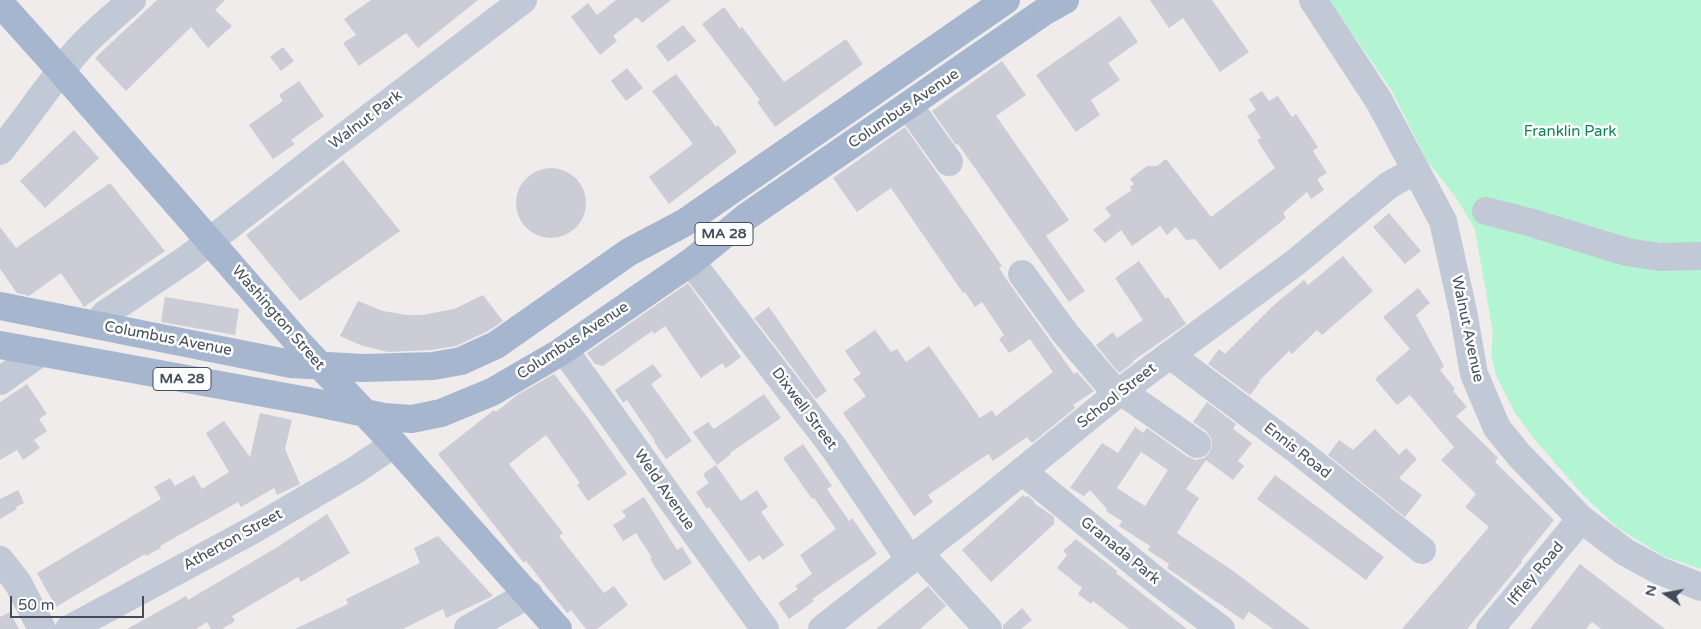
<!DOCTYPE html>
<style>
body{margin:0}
#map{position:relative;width:1701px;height:629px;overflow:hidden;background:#efeceb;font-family:"Varela Round",sans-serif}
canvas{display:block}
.north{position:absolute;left:1641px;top:569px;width:50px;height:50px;-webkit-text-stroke:4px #fff;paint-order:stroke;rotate:282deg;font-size:14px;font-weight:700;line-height:20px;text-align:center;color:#424c5b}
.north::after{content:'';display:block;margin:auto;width:18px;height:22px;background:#424c5b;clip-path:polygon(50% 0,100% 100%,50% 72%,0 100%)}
.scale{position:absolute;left:10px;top:596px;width:134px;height:22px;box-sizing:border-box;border:2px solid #424c5b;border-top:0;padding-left:6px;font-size:15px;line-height:18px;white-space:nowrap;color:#424c5b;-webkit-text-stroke:4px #fff;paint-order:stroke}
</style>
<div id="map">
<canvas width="1701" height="629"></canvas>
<div class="north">N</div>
<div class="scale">50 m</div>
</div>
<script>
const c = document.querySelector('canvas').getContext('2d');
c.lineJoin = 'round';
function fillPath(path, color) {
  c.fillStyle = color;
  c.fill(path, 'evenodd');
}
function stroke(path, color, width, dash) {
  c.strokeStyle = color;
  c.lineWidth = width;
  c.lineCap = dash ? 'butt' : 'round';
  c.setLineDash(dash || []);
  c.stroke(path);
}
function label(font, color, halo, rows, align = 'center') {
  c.font = font + ' "Varela Round",sans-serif';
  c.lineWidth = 5;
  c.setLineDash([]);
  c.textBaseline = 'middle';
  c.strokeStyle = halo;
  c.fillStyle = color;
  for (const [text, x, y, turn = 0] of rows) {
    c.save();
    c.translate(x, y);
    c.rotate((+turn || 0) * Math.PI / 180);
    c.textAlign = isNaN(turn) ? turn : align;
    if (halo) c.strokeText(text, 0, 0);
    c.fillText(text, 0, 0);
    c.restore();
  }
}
const green = new Path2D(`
 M1329,0H1701V569L1663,556L1618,528L1583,495L1536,441L1515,413L1496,375L1491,355L1493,333L1475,229L1455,196L1426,159L1392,91Z`);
const building = new Path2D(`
 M157,0H225L215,10L232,26L208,48L191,27L126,91L95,58Z
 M371,0H478L418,48L406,33L359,66L343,43L356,35L344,19Z
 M616,0H671L642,23L637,17L613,36L617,41L600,55L571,17L588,3L597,15Z
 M1150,0H1212L1249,52L1220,72L1183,18L1169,28Z
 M724,7L740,29L742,27L784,82L846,39L863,64L775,127L757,102L760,100L702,24Z
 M1120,16L1138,42L1108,63L1120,80L1091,100L1100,115L1076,132L1036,75Z
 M683,25L696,41L668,62L656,46Z
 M283,47L294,61L281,71L270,57Z
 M1002,61L1026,95L996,116L1069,220L1046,236L1085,291L1069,302L958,144L956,145L932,111Z
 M627,68L643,88L626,101L611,81Z
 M676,74L716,127L718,125L737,152L669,204L649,177L693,144L652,91Z
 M299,81L324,116L291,140L295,144L273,159L249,125L283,101L279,95Z
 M1262,91L1269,101L1278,96L1292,117L1296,114L1318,147L1313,151L1327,173L1317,179L1324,190L1311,199L1307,192L1283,213L1286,218L1220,270L1195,239L1186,240L1176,227L1167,235L1160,226L1132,246L1121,230L1105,243L1093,230L1111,216L1105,208L1132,190L1130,187L1134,184L1130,179L1147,166H1157L1166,159L1211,217L1275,168L1257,140L1261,138L1247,116L1256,110L1249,99Z
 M905,127L1002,266L999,268L1009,283L1074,374L1077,372L1094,391L1073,405L1075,408L1032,443L1027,437L993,461L988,454L928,495L933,502L914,516L843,413L866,396L853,379L861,374L845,351L875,330L891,352L897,349L906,362L929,346L980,418L992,410L996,416L1053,372L1030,339L1009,353L999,339L1004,335L982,302L975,307L965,292L963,293L891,188L857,212L833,178Z
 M74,130L99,158L45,208L20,181Z
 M343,160L400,231L300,301L246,235Z
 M516 203a35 35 0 1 1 70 0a35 35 0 1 1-70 0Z
 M110,183L165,251L84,307L61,273L29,296L17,293L0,269V227L16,248Z
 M1389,213L1421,251L1405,264L1373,227Z
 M1343,256L1373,291L1322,335L1317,330L1292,354L1289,351L1259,381L1260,382L1250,395L1208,364L1219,349L1225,354L1273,306L1304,280L1308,285Z
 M1139,261L1166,299L1168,297L1186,324L1133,361L1134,362L1119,373L1096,345L1113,332L1117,338L1143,320L1115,278Z
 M688,283L741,357L726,368L722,363L701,378L665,326L654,334L652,331L603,366L595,364L587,353Z
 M1418,288L1430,303L1416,315L1444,366L1440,370L1455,389L1453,391L1467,407L1456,416L1498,458L1495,462L1554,520L1521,561L1522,562L1467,629H1402L1489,527L1465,507L1476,494L1441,460L1454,447L1410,395L1397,405L1375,379L1410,349L1383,317Z
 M483,295L503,321L488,331L456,346L431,350L388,352L363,346L340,336L358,301L383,311L407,315H422L454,309Z
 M165,297L239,309L235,335L161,322Z
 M769,307L827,391L816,399L754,318Z
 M653,364L662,376L651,384L692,441L666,459L654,442L655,441L627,400L623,403L615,390Z
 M554,374L588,418L627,474L588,501L577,485L580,483L546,435L509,464L563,533L559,536L604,593L614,586L628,605L597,629H586L571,610L567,613L526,561L524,563L438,454L494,410L496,412L517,395Z
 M27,384L47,414L39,419L47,431L34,440L40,448L23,460L17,450L0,460V402Z
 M764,394L781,418L730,453L731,454L717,465L693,432L708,422L714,429Z
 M1207,402L1236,424L1233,429L1252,443L1238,461L1244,466L1233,480L1206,460L1186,489L1199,498L1177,533L1236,573L1310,629H1273L1249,612L1243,620L1167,568L1169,564L1148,550L1150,546L1119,526L1122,521L1106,511L1107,509L1090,490L1084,496L1070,488L1102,443L1118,453L1135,427L1143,433L1147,428L1188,457L1196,460L1204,458L1209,453L1212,446L1211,438L1206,431L1193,422ZM1141,452L1168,470L1145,506L1117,488Z
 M260,413L292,420L285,449L300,484L277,495L274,488L241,507L238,502L160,546L161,548L146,556L145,554L56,607L37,573L161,499L154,487L170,478L175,486L194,475L202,489L229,472L206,433L224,421L250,457Z
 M1375,429L1399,455L1406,448L1417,459L1399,478L1422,495L1405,517L1328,455L1339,440L1353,450Z
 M803,444L832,486L827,489L849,521L852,518L877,554L812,599L814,601L789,619L778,603L798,589L795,586L812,574L800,555L836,529L814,498L812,499L783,458Z
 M716,465L741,501L757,490L768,507L761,512L784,545L763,560L759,555L749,562L709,507L707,509L696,492L709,483L703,474Z
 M1275,475L1384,557L1366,580L1257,499Z
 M18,490L24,503L16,507L17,509L0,519V499Z
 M1023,495L1025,497L1028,496L1034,501V503L1054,517V524L991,582L962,550Z
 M644,497L677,550L682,547L692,563L664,581L650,559L652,558L636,533L623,541L613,525L626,517L622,511Z
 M327,514L350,553L301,582L298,577L232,616L235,621L222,629H211L207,622L196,629H127L186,596L188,600L279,546Z
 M438,536L493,596L446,618L443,609L403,629H295L348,604L346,599L420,563L414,548Z
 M1076,539L1117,571L1116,573L1187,629H1129L1093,601L1091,604L1078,594L1082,588L1057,568L1067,555L1063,551Z
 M1580,564L1615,591L1665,629H1601L1592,622L1586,629H1530Z
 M928,586L946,606L920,629H876Z
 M1022,608L1032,620L1021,629H1003V625Z
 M10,612L19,629H0V617Z`);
const minor = new Path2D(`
 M1313,0L1379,101L1443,221L1463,311L1474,374L1497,428L1519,455L1581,519L1625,552L1660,571L1701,587
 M909,106L949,162
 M0,151C27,118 50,82 78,50C94,32 114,16 132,0
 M1486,211L1529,222L1627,252L1660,257L1701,256
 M691,262L834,448L910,560
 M1022,274L1065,333L1117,394
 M96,325L105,314L188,258L328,149L523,0
 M564,350C632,443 697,537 765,629
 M1170,355L1297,450L1422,550
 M0,381L41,352
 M1121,391L1197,444
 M1022,471L1158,582L1221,629
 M919,553L988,629
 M0,560L18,583L42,629
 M69,629L251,531L354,471L394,444
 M468,629L529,594
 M822,629L978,507L1117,394L1296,262L1389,185L1416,170
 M1490,629L1581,519`);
const major = new Path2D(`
 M0,3L61,71L297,341L394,444L558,629
 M0,306L291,364L364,368L433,366L461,361L496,345L629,252L684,223L1006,0
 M0,345L308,401L384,417L412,419L441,413L492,392L559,353L691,262L746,217L1045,11L1065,0`);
const shields = [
 [724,234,58],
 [182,379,58]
];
const shieldNames = [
 ["MA 28",724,234],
 ["MA 28",182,379]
];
const streetNames = [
 ["Columbus Avenue",904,109,-34],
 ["Walnut Park",366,120,-37],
 ["Washington Street",278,318,49],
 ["Walnut Avenue",1467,329,78],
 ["Columbus Avenue",168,339,11],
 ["Columbus Avenue",573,341,-33],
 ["School Street",1117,396,-38],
 ["Dixwell Street",804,409,53],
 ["Ennis Road",1297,451,38],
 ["Weld Avenue",664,490,55],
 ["Atherton Street",233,540,-29],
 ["Granada Park",1120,551,39],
 ["Iffley Road",1536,574,-50]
];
const parkNames = [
 ["Franklin Park",1570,132]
];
fillPath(green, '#b3f4d3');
fillPath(building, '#cbccd5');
stroke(minor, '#c0c9d5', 28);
stroke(major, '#a7b6cf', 28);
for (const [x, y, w] of shields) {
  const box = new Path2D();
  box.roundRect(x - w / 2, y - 11.5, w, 23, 4);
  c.fillStyle = '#fff';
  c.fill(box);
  stroke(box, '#424c5b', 1);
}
label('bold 14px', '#424c5b', null, shieldNames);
label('15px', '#424c5b', '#fff', streetNames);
label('15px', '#0b8456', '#fff', parkNames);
</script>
